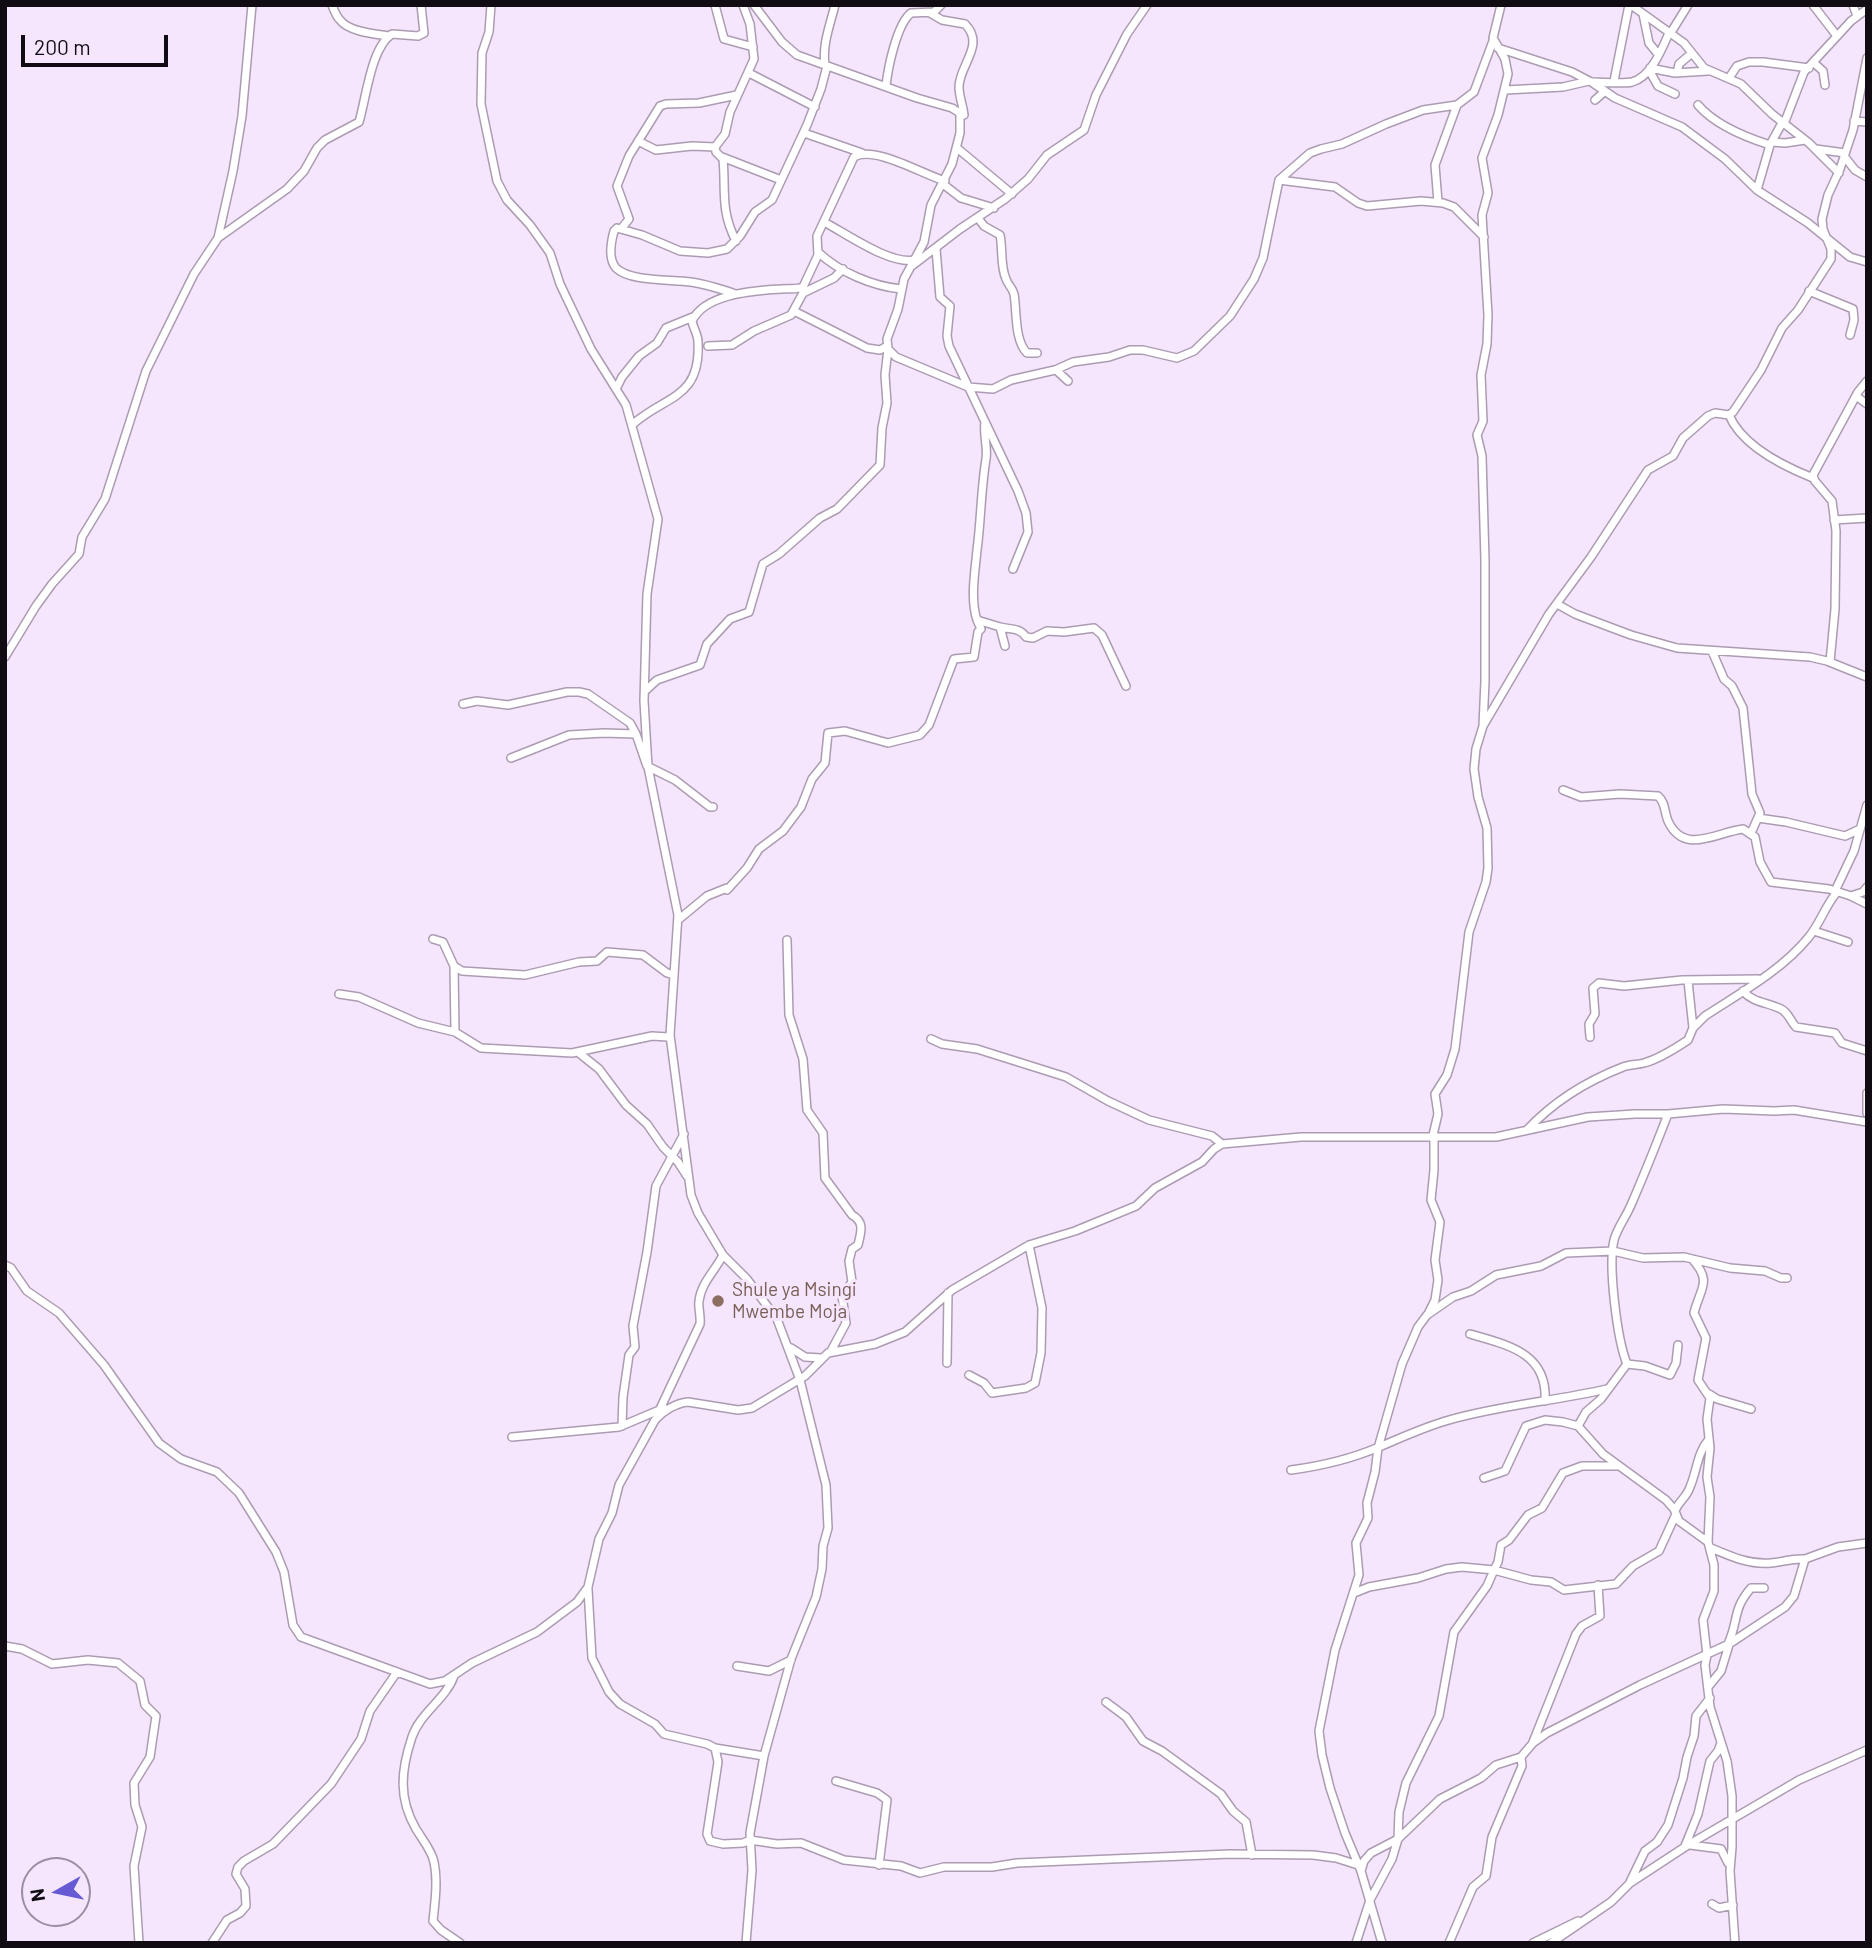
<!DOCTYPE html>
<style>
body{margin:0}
#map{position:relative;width:1872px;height:1948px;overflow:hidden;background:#f5e6fe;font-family:Barlow,sans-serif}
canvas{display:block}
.frame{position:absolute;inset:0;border:7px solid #110c13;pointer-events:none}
.north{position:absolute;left:21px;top:1857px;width:70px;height:70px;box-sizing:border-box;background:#f5e6fe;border:2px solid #9a8fa0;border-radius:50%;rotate:261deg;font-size:19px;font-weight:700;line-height:28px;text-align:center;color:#110c13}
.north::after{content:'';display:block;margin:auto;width:24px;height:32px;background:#665bd5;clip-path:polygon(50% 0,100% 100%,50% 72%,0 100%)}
.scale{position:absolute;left:21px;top:35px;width:147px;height:32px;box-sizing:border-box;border:4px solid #110c13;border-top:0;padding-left:9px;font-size:21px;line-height:24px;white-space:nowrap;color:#110c13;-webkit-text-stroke:5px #f5e6fe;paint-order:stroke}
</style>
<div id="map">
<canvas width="1872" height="1948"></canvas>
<div class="frame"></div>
<div class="north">N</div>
<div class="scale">200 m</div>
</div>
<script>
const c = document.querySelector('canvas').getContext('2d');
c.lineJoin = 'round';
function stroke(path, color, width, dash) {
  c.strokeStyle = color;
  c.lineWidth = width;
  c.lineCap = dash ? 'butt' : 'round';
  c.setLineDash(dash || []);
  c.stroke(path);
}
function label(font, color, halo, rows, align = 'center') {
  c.font = font + ' Barlow,sans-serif';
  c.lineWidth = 6;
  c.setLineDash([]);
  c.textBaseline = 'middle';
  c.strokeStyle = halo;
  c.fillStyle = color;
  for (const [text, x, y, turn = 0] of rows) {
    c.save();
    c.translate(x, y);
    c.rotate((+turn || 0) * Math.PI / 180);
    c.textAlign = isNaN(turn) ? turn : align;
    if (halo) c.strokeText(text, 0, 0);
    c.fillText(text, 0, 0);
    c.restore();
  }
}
const minor = new Path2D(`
 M332,5C334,10 336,16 340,20C349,32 375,34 389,36
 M491,5L489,32L482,53L481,104L497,181L507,200L530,225L550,253L560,284L591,349L626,405L658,519L647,594L644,701L648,767L678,915L670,1035L691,1195L698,1213L723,1255L747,1279L777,1319L800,1380L826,1485L828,1528L823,1546L822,1569L816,1597L791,1659L764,1756L750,1833L752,1870L746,1943
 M715,5L724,39L753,47
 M754,5L782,42L797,55L917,98L952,108L960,113V133L952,164L931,205L924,242L904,279L898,309L887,339L888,349L896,357L968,387L993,389L1011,380L1055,370L1073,362L1109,357L1130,350H1143L1177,358L1194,351L1230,316L1254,279L1263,258L1279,180L1310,153L1321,149L1342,144L1386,124L1423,110L1457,105
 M1631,5L1684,43L1704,68L1741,84L1772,114L1809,143L1839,173
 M1813,5L1837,36
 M1853,5L1857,16
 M930,13L942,20L965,24C986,45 959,65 959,87C959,96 963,106 964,115
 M1643,14L1649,43L1658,54
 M1670,34L1688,5
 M1498,48L1572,72L1593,83L1615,98L1682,127L1725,159L1757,190L1808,223L1850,257L1867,262
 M1814,63L1823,71L1825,85
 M825,65C822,45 830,25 835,5
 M1650,68L1675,73L1708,71
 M1649,70L1658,86L1675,94
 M749,73L815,107
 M1677,73L1679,64L1692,53
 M1729,78L1737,66L1749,62H1763L1809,68
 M1614,81L1629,5
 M1592,82C1602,82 1623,84 1632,82C1651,77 1662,49 1669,33
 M886,86C888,67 897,24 911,13L934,12L941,5
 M1505,90L1563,87L1589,81
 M1595,100L1605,91
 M1698,105C1715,125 1745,137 1770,145
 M1854,121L1867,122
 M1784,124L1804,72L1851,21L1867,9
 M804,133L862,153
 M638,141L656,150L692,146L715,147
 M1772,142L1785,143L1805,140
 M957,148L1012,194
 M1816,149L1845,153
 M1844,156L1855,170L1867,177
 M722,157L781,180
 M1279,180L1335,187L1358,203L1367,206L1421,201L1443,203L1454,207L1484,237
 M943,184L961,198L994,208
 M1757,190L1770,145L1782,123
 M1438,202L1435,165L1457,105L1474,92L1493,41
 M978,218L984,226L1000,235C1003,248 1000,266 1006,279C1008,285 1012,287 1014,294C1017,310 1014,340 1027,353H1037
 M824,222C847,234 890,265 915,260
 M621,229L629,219L617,186L629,156L660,106L666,104L699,103L737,95
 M218,238L287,189L304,171L317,148L325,140L359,122C366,99 371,47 392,34L418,36L424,33L421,5
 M736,241C720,210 726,191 723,159L716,152L715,147L725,134L730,112L754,59L750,24L743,5
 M936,249L940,297L950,306L947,336L949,346L1018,491L1026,513L1028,532L1013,569
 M818,252C839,272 872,286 901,289
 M913,265L960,229L1005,199L1028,179L1047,155L1084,130L1096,95L1127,34L1147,5
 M1809,291L1853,309L1854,320L1850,335
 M733,293C720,289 706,284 691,282C672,279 630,282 616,268C608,259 611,242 614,231L617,228L642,235L680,251L708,253L727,249L740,236L755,212L772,200L807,125L821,89L827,66
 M794,311L867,348L880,350L887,346
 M708,346L732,345L754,331L791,315L803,293L834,278L843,269
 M1056,370L1068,381
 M616,389L622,377L639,356L657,343L666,328L693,317
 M1856,396L1867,404
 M1729,415C1742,446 1783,466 1813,478
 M985,422C983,435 988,447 986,459C981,489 981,520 977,550C975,572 970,599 977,620L1000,627L1005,646
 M633,424C666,395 701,399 698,342C698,334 693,328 692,321C705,293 755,291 781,289C789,288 796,290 803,287L818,255L817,236L854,157C874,145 922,174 945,181
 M1834,520L1867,518
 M1557,604L1575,614L1631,635L1677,648L1810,657L1827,661L1867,677
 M1000,627C1011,630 1019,627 1026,637L1033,638L1047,631L1064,632L1094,628L1102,635L1126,686
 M1712,651L1724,679L1732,686L1743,708L1752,794L1760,813L1751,833
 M5,657L36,606L52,584L79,554L82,537L105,499L146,371L194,274L218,238L233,171L242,116L252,5
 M1830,662L1835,609L1836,531L1832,501L1815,481L1813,475L1858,392L1867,381
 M645,691L657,680L700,665L707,644L730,619L749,612L763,564L779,554L820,518L837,509L880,465L882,428L887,403L885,375L888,349
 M463,704L477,701L508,705L567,692H579L588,694L630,723L636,734
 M1483,726L1485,681V560L1482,456L1477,435L1483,421L1481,375L1487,344L1488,315L1482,215L1488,193L1482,158L1498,115L1508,74L1505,59L1493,38L1501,5
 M511,758L569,735L604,733L636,734L647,766L675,780L710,807H713
 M1563,790L1581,797L1620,794L1658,796C1666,803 1664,812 1668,821C1684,856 1717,832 1743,829L1755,837L1760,862L1771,882L1829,889L1851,896L1867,904
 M1758,818L1786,822L1845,836L1860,829
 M727,890L747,868L759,849L783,831L801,807L812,779L825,763L828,733L845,731L888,743L920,735L929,725L954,659L974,657L978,632L981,629L977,620
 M1835,891L1854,851L1867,805
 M1851,896L1863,892L1867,887
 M678,920L707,896L727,888
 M1814,931L1848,942
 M433,939L443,942L454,966L455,1032
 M787,940L789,1015L803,1059L807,1110L823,1133L825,1178L852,1215C865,1222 861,1232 858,1245L852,1249L849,1261L852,1282L842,1296L846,1323L831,1351
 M454,966L462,971L525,975L579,962L597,961L607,952L643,955L667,973L674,975
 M1688,981L1693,1028
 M1743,991C1753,1003 1767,1002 1781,1009C1789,1013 1790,1021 1796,1027L1835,1033L1842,1043L1867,1051
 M339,994L359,997L418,1023L455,1032L481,1048L572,1053L652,1036L668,1037L670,1035
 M1590,1037L1589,1024L1595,1014L1593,988L1599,983L1624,986L1682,980L1758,979
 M931,1039L942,1044L977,1049L1066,1077L1108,1101L1149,1120L1212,1136L1222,1144
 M579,1053L599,1069L626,1105L647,1124L663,1147L678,1162L687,1176
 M1867,1093V1113
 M1527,1130C1553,1102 1587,1081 1623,1067C1630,1064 1637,1065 1644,1063C1659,1059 1676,1048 1688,1040L1693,1028L1705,1016C1740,993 1781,971 1808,938C1820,924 1825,906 1837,892
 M1433,1135L1438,1114L1435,1094L1447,1075L1455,1049L1469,932L1486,882L1488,868L1487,828L1478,797L1474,769L1476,749L1483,726L1549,614L1591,557L1648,470L1673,456L1683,438L1708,416L1715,413L1729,415L1733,412L1761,370L1782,328L1798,310L1831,259V249L1823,229L1822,219L1828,195L1840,169L1853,130L1867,58
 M1692,1259C1713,1282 1700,1288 1694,1313L1706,1338L1698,1380L1710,1398L1707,1419L1710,1448L1707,1477L1710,1497L1708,1542L1714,1565V1591L1703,1620L1707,1655L1705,1665L1710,1707L1727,1761L1732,1796V1847L1730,1871L1735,1943
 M5,1265L11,1268L27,1291L59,1313L104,1365L159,1443L181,1459L217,1472L239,1493L276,1552L284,1572L293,1625L301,1637L430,1684L445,1681L472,1663L537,1632L577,1602L588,1587L599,1539L612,1513L619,1485L655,1420C663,1411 676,1403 688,1402L738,1410L752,1408L805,1376L828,1353L875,1344L905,1332L952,1290L1029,1245L1075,1231L1136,1206L1155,1188L1202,1162L1214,1149L1222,1144L1301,1137H1496L1588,1117L1635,1114H1668L1723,1109L1774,1111L1794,1110L1867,1122
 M1429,1312L1435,1300L1438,1280L1435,1260L1440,1222L1431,1200L1434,1170V1135
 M1470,1334C1508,1345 1548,1353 1545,1401
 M791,1348L805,1357L821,1358
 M947,1363L948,1293
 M1627,1364C1617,1339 1608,1266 1614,1240C1617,1228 1626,1217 1631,1205C1644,1175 1656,1145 1668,1114
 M1627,1364L1645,1366L1670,1375L1676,1363L1678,1345
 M969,1375L984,1383L992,1393L1026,1388L1035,1383L1041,1353L1042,1308L1029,1245
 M1709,1394L1717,1399L1751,1409
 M660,1409L700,1324C701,1316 698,1308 699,1301C701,1283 715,1271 723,1255
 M622,1426L623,1397L629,1355L635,1347L633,1326L647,1252L656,1186L684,1134
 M1578,1426L1586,1412L1601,1399L1627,1364
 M512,1437L619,1427L664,1408
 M1291,1470C1321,1466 1351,1459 1379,1447C1403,1437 1424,1427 1449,1420C1501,1405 1555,1401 1607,1389
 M1484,1478L1505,1471L1526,1426L1545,1420L1563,1422L1578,1426L1603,1454L1666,1500L1674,1509L1679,1521L1708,1542
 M1675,1511C1678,1502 1687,1497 1690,1487C1697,1471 1697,1453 1709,1439
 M1711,1548C1730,1556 1749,1565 1771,1563C1782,1562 1793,1558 1805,1559
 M588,1589L592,1658L609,1692L620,1704L655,1724L664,1734L707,1744L715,1748L718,1762L707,1834L710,1841L723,1844L743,1843L750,1840L777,1844L801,1843L844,1860L901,1866L920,1873L944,1867H992L1017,1863L1230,1854L1313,1855L1336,1858L1358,1865
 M1354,1593L1369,1587L1418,1578L1446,1569L1462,1567L1494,1570L1498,1562L1501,1545L1509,1540L1528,1515L1542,1508L1563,1473L1582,1466H1617
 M1728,1644C1739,1620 1732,1610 1751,1588H1764
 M5,1646L22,1649L52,1664L88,1660L118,1663L140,1681L145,1705L156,1716L150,1757L134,1783L135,1805L142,1827L134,1866L139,1943
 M737,1666L769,1671L791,1660
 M454,1676C446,1699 420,1713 412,1737C401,1770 398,1798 416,1829C422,1839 432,1851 434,1862C438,1881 435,1902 433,1921L441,1930L460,1943
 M1708,1687L1721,1671L1729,1645
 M1106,1702L1126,1717L1143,1741L1162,1751L1221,1794L1233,1811L1246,1822L1252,1855
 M1533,1742L1576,1634L1582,1626L1600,1616L1598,1585
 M715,1748L764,1756
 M836,1781L877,1793L887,1800L879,1865
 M1690,1845L1721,1849L1728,1863
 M1685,1846L1698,1814L1710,1761L1718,1751L1721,1743
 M1361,1871L1364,1861L1371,1853L1398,1839L1440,1799L1481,1778L1496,1765L1521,1757L1533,1743L1547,1733L1640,1685L1729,1644L1785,1607L1794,1596L1805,1559L1838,1547L1867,1543
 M1630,1882L1645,1851L1657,1842L1668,1825L1683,1778L1687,1757L1694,1736L1696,1716L1710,1698
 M1712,1904L1719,1908L1733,1905
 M212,1943L227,1920L240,1913L246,1906L245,1889L236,1874L238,1867L244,1861L273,1844L331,1784L361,1739L370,1711L397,1672
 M1356,1943L1370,1900L1392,1859L1398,1839L1399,1812L1406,1783L1439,1716L1454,1632L1487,1586L1494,1570L1531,1580L1551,1582L1564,1590L1616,1584L1633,1566L1659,1551L1676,1514
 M1382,1943L1361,1871L1345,1833L1330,1788L1322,1755L1319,1731L1335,1650L1359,1575L1356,1543L1368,1518L1367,1503L1375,1472L1378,1448L1402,1364L1418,1327L1427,1315L1453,1297L1471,1291L1496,1275L1541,1266L1566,1253L1613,1251L1643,1258L1684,1257L1730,1268L1765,1271L1781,1278H1787
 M1449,1943L1473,1887L1486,1876L1492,1837L1522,1766L1521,1757
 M1533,1943L1578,1921
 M1551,1943L1611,1902L1630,1883L1688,1845L1799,1780L1867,1750`);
const markers = [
 [718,1301,7,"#8d6e63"]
];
const educationNames = [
 ["Shule ya Msingi",732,1290],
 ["Mwembe Moja",732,1312]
];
stroke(minor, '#ab9cb2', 10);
stroke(minor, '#fff', 7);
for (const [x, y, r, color] of markers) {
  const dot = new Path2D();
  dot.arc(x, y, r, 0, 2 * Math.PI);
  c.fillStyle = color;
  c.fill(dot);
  stroke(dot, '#f5e6fe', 2.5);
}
label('19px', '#785e54', '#f5e6fe', educationNames, 'left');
</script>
